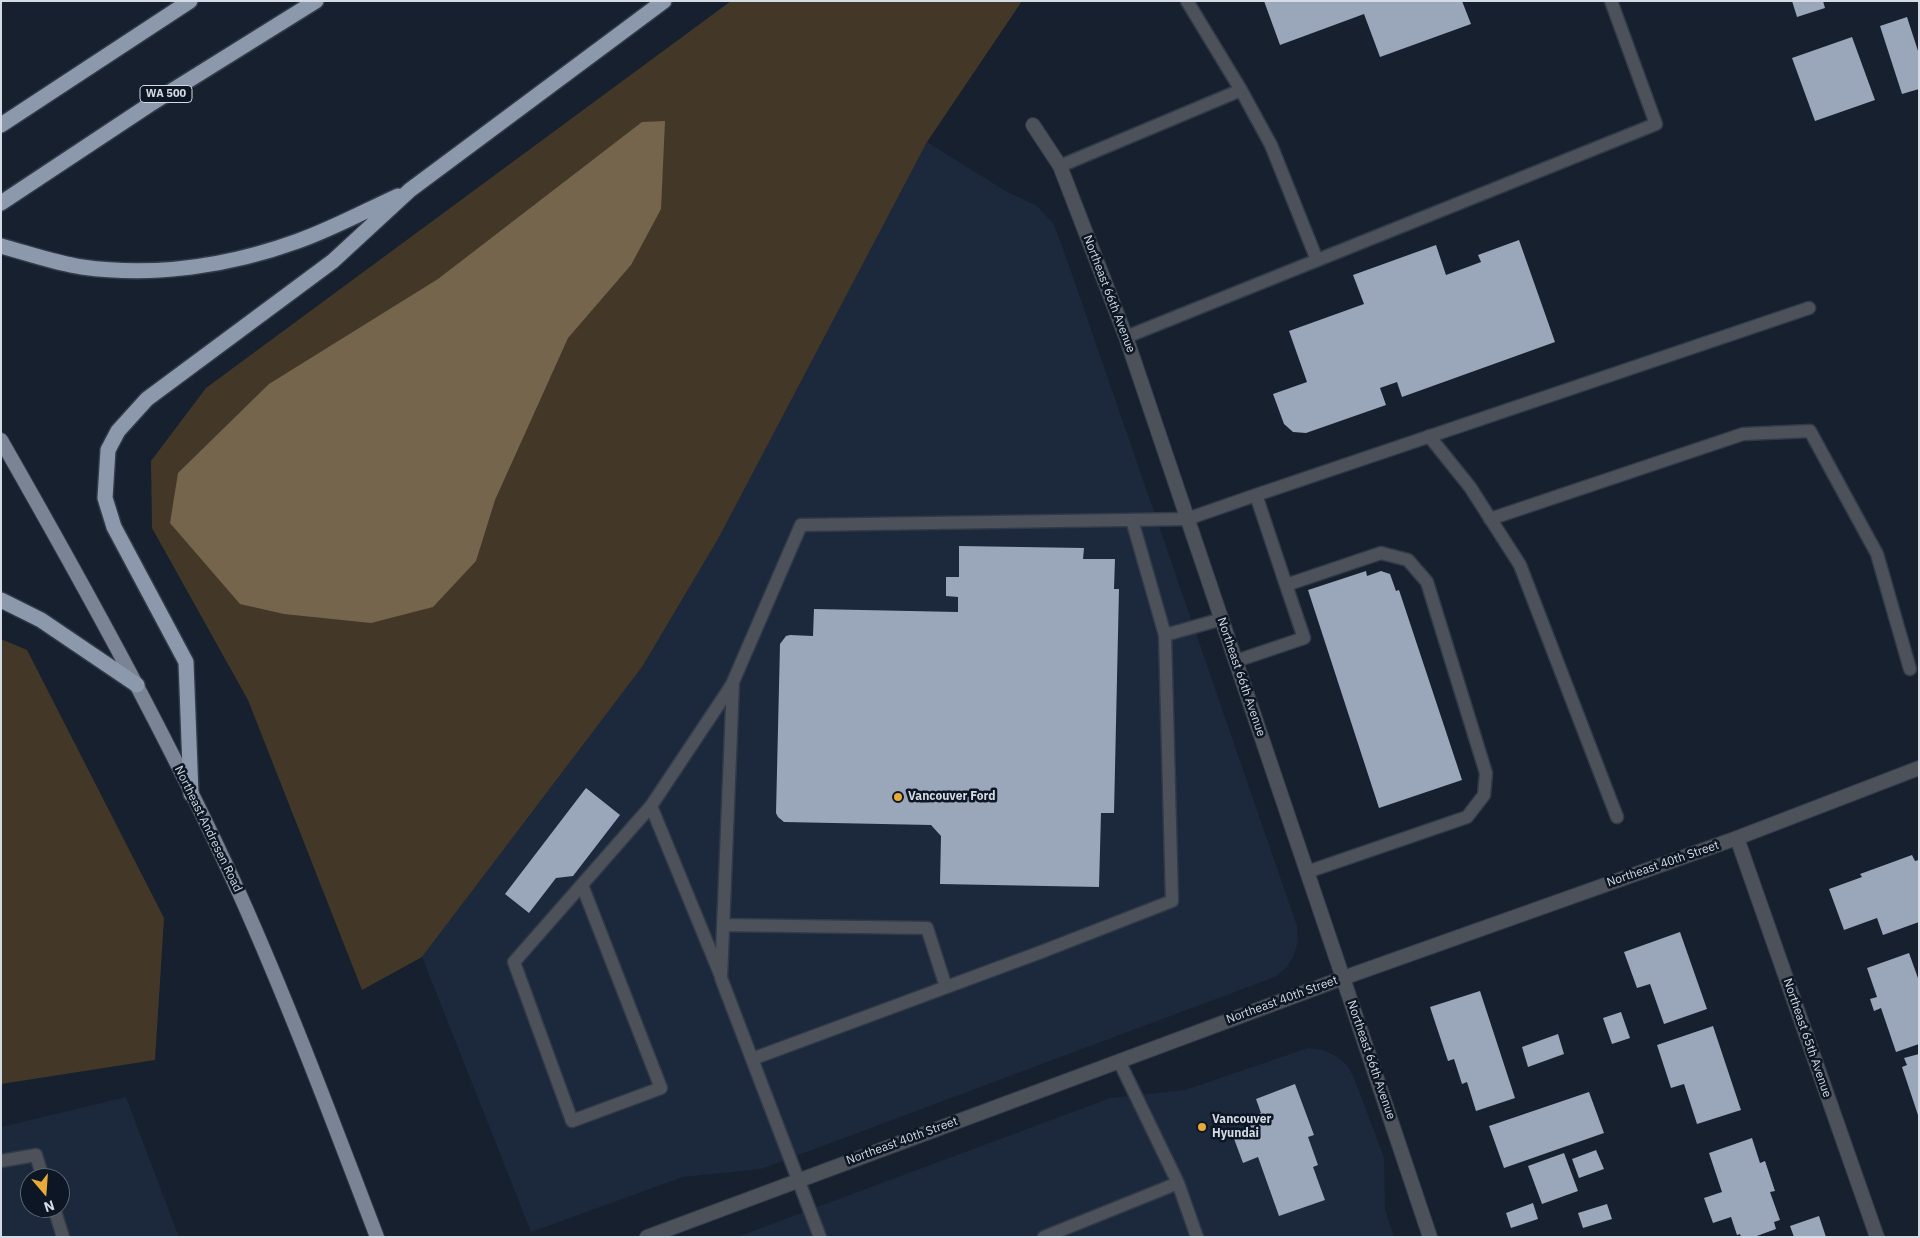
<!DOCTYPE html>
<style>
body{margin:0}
#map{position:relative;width:1920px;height:1238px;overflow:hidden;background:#16202e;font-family:"IBM Plex Sans",sans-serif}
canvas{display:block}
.frame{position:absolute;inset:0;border:2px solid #d4dbe5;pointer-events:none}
.north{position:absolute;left:20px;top:1168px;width:50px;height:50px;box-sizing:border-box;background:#0d1624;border:1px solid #5d6571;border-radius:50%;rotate:162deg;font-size:14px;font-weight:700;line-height:20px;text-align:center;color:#d4dbe5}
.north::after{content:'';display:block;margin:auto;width:18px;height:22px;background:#e8ab37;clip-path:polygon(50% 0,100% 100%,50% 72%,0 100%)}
</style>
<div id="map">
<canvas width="1920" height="1238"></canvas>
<div class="frame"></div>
<div class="north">N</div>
</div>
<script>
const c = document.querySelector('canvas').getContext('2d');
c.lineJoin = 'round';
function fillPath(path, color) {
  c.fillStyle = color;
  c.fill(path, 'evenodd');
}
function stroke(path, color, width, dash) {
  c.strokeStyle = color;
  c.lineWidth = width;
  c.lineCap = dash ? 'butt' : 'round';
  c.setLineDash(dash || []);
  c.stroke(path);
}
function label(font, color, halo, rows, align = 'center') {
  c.font = font + ' "IBM Plex Sans",sans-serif';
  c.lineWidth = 5;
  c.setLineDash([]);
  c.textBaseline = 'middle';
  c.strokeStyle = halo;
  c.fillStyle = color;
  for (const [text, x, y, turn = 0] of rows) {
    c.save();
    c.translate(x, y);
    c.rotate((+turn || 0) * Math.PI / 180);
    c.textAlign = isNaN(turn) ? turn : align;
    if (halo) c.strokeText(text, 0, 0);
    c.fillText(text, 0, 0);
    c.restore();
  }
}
const built = new Path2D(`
 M927,142L1004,190L1037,206L1053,223L1065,254L1297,926L1298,941L1294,955L1287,967L1275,977L761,1169L683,1177L531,1232L422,957L642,667L718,539Z
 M1308,1048L1323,1050L1336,1056L1347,1065L1354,1078L1384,1157L1385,1209L1394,1237H737L1110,1098L1185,1090Z
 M126,1097L179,1237H1V1127ZM30,1178H60V1208H30Z`);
const green = new Path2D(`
 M731,1H1022L927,142L718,539L642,667L422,957L362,990L248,700L152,528L151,461L206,388Z
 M1,639L27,650L164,918L155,1060L1,1084Z`);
const water = new Path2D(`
 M665,121L661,209L631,265L568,338L495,500L476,561L433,607L371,623L284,614L240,604L170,523L178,473L269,384L438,279L642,122Z`);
const building = new Path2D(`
 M1264,1H1462L1471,24L1380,57L1364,14L1280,45Z
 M1792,1H1823L1825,8L1797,17Z
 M1907,17L1919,54V89L1902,94L1880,26Z
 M1852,37L1875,100L1815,121L1792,58Z
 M1519,240L1555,342L1402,397L1397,382L1380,388L1386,405L1306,433L1293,432L1284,424L1273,394L1307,382L1289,331L1364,304L1353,275L1436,245L1446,275L1481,262L1478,255Z
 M959,546L1084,548L1083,559H1115L1114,589H1119L1114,813H1101L1099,887L940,884L941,836L931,825L784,822L778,817L776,813L780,644L786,636L790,635L813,636L814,609L958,612V597L946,596V577H959Z
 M1366,571L1367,576L1381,571L1390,574L1396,591L1399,590L1462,780L1379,808L1308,590Z
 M586,788L620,815L573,876L556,878L529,913L505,894Z
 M1912,855L1915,861L1919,860V922L1883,935L1877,918L1844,930L1829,889L1862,877L1860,874Z
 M1680,932L1707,1009L1664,1024L1650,984L1637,988L1624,952Z
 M1909,953L1919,981V1044L1896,1052L1881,1008L1874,1011L1870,999L1877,997L1867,968Z
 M1480,991L1515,1098L1476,1111L1467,1082L1462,1084L1454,1059L1448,1061L1430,1007Z
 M1621,1012L1630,1038L1612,1044L1603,1018Z
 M1713,1026L1741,1110L1697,1124L1684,1084L1671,1088L1657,1045Z
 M1558,1034L1564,1054L1528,1067L1522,1047Z
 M1919,1054V1115H1918L1902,1067L1907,1065L1904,1058Z
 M1295,1084L1314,1135L1308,1137L1318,1165L1313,1167L1325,1200L1279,1216L1258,1157L1243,1163L1233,1136L1252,1130L1247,1118L1261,1113L1256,1099Z
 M1589,1092L1604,1133L1504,1168L1489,1126Z
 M1752,1138L1760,1163L1765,1161L1775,1191L1770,1192L1780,1220L1774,1222L1776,1229L1754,1237H1741L1740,1234L1737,1235L1731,1217L1713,1223L1704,1198L1722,1192L1709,1153Z
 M1596,1150L1604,1169L1579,1178L1572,1159Z
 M1564,1153L1578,1191L1542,1204L1528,1166Z
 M1533,1203L1538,1219L1511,1228L1506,1213Z
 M1607,1204L1612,1219L1583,1228L1578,1213Z
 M1819,1216L1826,1237H1794L1790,1226Z`);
const service = new Path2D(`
 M1241,90L1271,145L1317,260
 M1060,166L1241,90L1187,1
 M1126,337L1656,124L1611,1
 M1429,436L1470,487L1520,565L1617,817
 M1256,495L1809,308
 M1490,519L1743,434L1810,431L1877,554L1910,669
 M1132,520L1165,635
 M1236,661L1304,638L1286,585
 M651,806L733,683
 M582,885L661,1088L572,1121L514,962L651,806L720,974
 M724,925L927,928L946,987
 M752,1059L1041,952L1172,901L1165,635L1222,619
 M1119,1061L1178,1183L1197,1237
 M1,1161L36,1155L43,1178
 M54,1208L63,1237
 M820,1237L721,978L733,682L801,525L1187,519L1256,495L1286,585L1381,553L1408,560L1427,582L1486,773L1484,795L1467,817L1307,872
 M1044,1237L1178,1183`);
const minor = new Path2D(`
 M1033,125L1060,166L1126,337L1343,978
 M1737,838L1877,1237`);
const tertiary = new Path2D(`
 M1343,978L1430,1237
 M647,1237L1343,978L1737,838L1919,768`);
const primary = new Path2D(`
 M1,440C86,589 169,739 240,895C290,1007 333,1122 377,1237`);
const motorway = new Path2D(`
 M1,125L190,1
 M1,203L149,105L316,1
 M1,246C27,253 55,263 82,267C154,277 229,266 298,241C332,229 365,211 398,196
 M1,600L41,620L137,685
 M191,794L186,662L114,527L105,498L108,450L118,431L147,399L333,261L410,190L664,1`);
const markers = [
 [898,797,5,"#e8ab37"],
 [1202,1127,5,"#e8ab37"]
];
const shields = [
 [166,94,52]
];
const shieldNames = [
 ["WA 500",166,94]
];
const streetNames = [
 ["Northeast 66th Avenue",1109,294,69],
 ["Northeast 66th Avenue",1241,677,71],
 ["Northeast Andresen Road",208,829,64],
 ["Northeast 40th Street",1663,864,-19],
 ["Northeast 40th Street",1282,1000,-20],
 ["Northeast 65th Avenue",1807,1038,71],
 ["Northeast 66th Avenue",1371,1060,71],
 ["Northeast 40th Street",902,1141,-20]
];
const poiNames = [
 ["Vancouver Ford",908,797],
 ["Vancouver",1212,1120],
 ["Hyundai",1212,1134]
];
fillPath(built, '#1c283c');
fillPath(green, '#433827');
fillPath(water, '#75654c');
fillPath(building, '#9aa6ba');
stroke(service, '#313a48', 15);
stroke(minor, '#313a48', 16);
stroke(tertiary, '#313a48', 16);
stroke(primary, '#313a48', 16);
stroke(motorway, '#313a48', 18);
stroke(service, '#4d525a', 12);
stroke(minor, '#4d525a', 14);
stroke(tertiary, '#4d525a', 14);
stroke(primary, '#7a8494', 14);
stroke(motorway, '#8c98ab', 15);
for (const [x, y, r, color] of markers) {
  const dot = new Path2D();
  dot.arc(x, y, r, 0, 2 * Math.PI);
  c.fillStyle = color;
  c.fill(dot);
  stroke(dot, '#0d1624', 2);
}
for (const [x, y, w] of shields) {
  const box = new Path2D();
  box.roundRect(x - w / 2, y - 8.5, w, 17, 4);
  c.fillStyle = '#0d1624';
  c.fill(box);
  stroke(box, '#d4dbe5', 1);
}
label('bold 11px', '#d4dbe5', null, shieldNames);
label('12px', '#d4dbe5', '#0d1624', streetNames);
label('bold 12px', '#d4dbe5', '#0d1624', poiNames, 'left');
</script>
